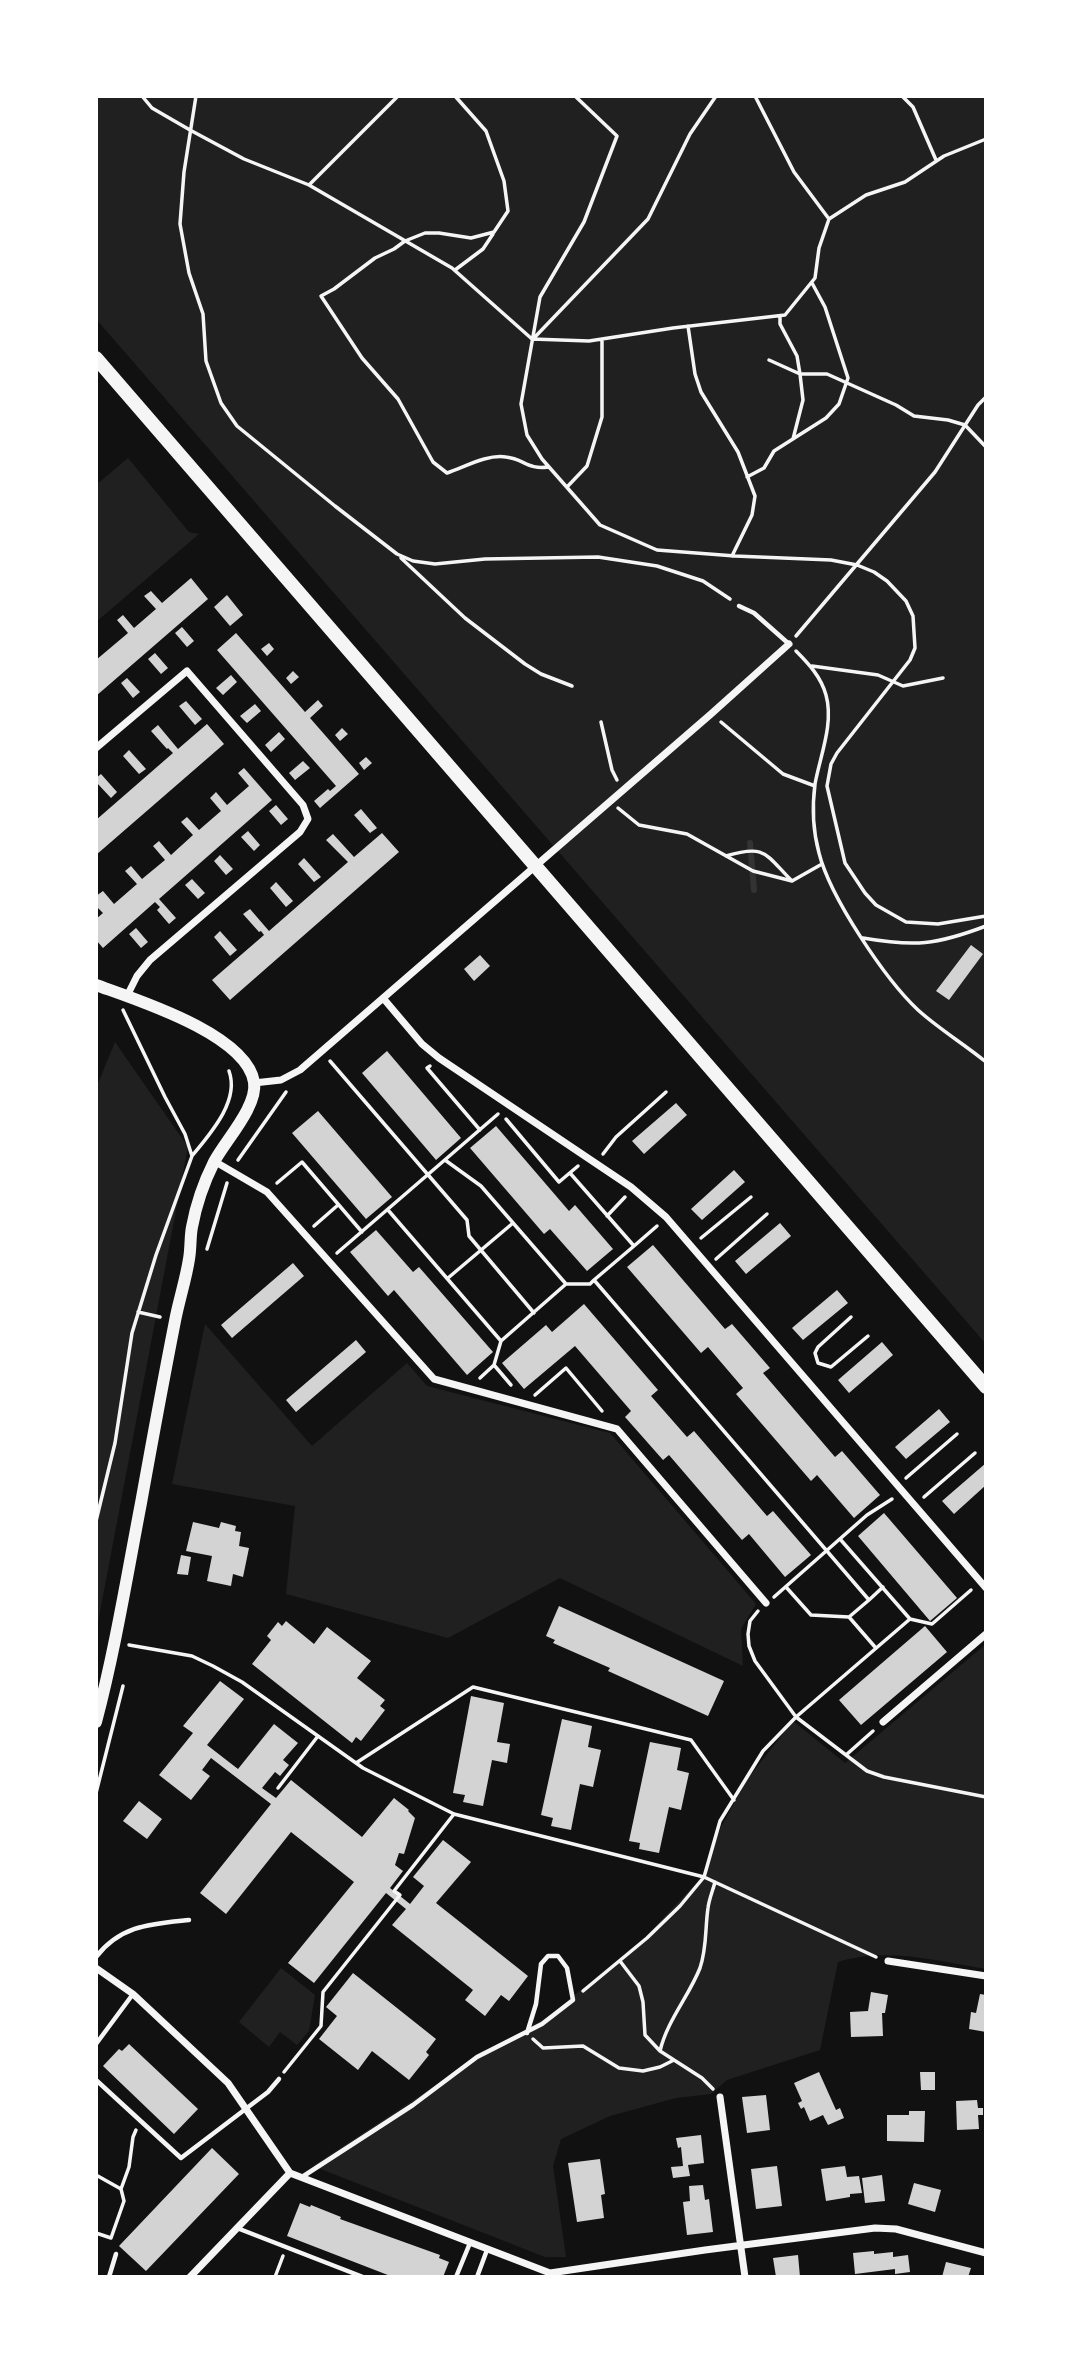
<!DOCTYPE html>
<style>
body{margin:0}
#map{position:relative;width:1082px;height:2373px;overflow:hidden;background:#111;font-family:Commissioner,sans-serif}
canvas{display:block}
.frame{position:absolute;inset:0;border:98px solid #fff;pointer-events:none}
</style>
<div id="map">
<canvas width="1082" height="2373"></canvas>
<div class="frame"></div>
</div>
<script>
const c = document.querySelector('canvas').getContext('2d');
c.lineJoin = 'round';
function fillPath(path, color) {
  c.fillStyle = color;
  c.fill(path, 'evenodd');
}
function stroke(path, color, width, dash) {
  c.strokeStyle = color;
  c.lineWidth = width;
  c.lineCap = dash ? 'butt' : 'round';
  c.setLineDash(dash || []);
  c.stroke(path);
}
const green = new Path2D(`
 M96,96H986V1344L96,319Z
 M128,458L189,532L199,534L96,622V485Z
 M115,1042L188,1147L96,1633V1088Z
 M205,1324L312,1446L407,1363L427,1386L610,1433L756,1604L741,1629L743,1666L560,1578L448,1638L286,1594L295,1506L172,1484Z
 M986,1644V1969C936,1961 888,1947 838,1962L820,2050L727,2080L711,2094L676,2098L610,2116L561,2139L553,2166L566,2257H545L313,2166L494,2047L548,2017L645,1937L702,1877L721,1827L746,1781L793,1721L845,1763Z
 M281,1968L315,1995L309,2031L297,2045L280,2032L269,2047L239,2022Z`);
const stream = new Path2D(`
 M750,843L754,890`);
const building = new Path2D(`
 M191,578L208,599L96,696V660L128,633L117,620L123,615L134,628L156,609L144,596L151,591L162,603Z
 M227,595L243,615L230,626L214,607Z
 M182,627L194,641L187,647L175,633Z
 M236,633L305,712L318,700L323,706L310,718L359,774L320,808L314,801L328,789L330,791L336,786L217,650Z
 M269,643L274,649L267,656L261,649Z
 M155,653L168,668L161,674L148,659Z
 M293,671L299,677L291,684L286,678Z
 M231,675L237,682L223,695L216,688Z
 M127,678L140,692L133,698L121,683Z
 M186,701L202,719L195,725L179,706Z
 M255,704L261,711L247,723L240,716Z
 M207,724L224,744L96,855V820L173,753L168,748L167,749L151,731L158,725L178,749Z
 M342,728L348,734L340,741L335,735Z
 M279,732L285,739L271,752L265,745Z
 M129,750L146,769L139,774L123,756Z
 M366,757L372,763L364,770L359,763Z
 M303,761L310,768L295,780L289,773Z
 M244,768L272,800L159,899L176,918L169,924L157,910L160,907L155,902L103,948L96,940V919L103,913L96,906V896L103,891L114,904L137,884L125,871L131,866L142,879L165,860L153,846L159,841L171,855L193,835L181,822L187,817L199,830L221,811L210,798L216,792L227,805L249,786L238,773Z
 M101,774L117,792L111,798L96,782V778Z
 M276,805L288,819L281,825L269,811Z
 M361,809L377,828L370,833L354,815Z
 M248,831L260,845L254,851L241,837Z
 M382,833L399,852L230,1000L212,980L264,935L261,931L259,932L243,914L250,909L269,931L348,862L326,840L333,834L354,857Z
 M220,855L233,869L226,875L214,861Z
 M304,858L321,877L314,882L298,864Z
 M192,879L205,893L198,899L185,885Z
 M276,882L293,901L286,907L270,888Z
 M136,928L148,942L141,948L129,934Z
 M220,931L237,950L230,956L214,937Z
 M971,945L983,954L949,1000L936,991Z
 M480,955L490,966L474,981L464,969Z
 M387,1051L461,1138L436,1160L362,1073Z
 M676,1103L687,1115L644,1154L632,1141Z
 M318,1111L392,1197L366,1219L292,1133Z
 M496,1126L569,1211L575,1205L613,1249L587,1271L550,1229L544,1234L470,1148Z
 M734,1170L745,1182L702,1220L691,1209Z
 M780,1223L791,1236L746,1274L735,1261Z
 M376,1230L413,1272L419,1267L493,1352L467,1375L394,1290L388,1296L350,1252Z
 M653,1245L725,1329L732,1324L770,1368L763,1373L835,1457L842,1451L880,1495L854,1518L817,1475L811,1481L736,1394L743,1388L708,1347L701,1353L627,1267Z
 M293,1263L304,1276L232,1338L221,1325Z
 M837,1290L848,1303L803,1340L792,1328Z
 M584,1304L658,1390L651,1396L687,1437L694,1431L767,1516L773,1511L811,1555L785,1577L749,1534L742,1540L669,1455L663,1460L625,1417L631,1411L575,1346L524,1389L502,1363L546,1325L552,1332Z
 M356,1340L366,1352L296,1412L286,1400Z
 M882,1342L893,1355L849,1393L838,1380Z
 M939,1409L950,1422L906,1459L895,1447Z
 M986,1463V1485L954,1514L942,1501Z
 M884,1513L957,1598L930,1621L858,1536Z
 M193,1522L219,1528L221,1522L236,1526L235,1531L241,1532L239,1546L249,1548L243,1577L233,1574L231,1586L207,1581L212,1556L186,1551Z
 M181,1555L191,1557L188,1575L177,1574Z
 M559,1606L724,1681L708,1716L608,1671L610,1668L553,1643L555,1640L546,1636Z
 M286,1621L314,1644L327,1627L371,1661L357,1678L385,1700L380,1706L385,1710L361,1741L356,1737L352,1743L252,1664L271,1640L267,1636L278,1622L282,1626Z
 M925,1626L947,1652L861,1725L839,1700Z
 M220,1681L244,1699L207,1745L238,1769L274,1724L298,1743L283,1760L289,1765L280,1776L275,1772L262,1788L276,1798L291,1780L362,1837L394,1798L409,1810L408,1811L415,1818L404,1854L399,1853L395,1865L403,1871L390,1888L410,1904L424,1886L413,1877L443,1840L471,1862L436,1903L528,1976L509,2001L501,1995L485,2016L465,2000L473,1990L392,1925L406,1909L386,1893L314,1983L288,1963L354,1882L291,1832L226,1914L200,1893L271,1804L211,1758L202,1770L210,1776L191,1800L159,1775L193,1733L183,1726Z
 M471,1696L504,1703L497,1742L510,1744L507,1763L492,1760L483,1806L463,1802L465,1795L453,1793Z
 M562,1719L592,1726L588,1747L601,1750L593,1787L580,1784L571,1830L551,1826L553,1818L541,1815Z
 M650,1742L681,1748L677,1770L689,1773L681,1810L669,1807L659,1853L639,1849L640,1843L629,1841Z
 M139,1801L162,1819L147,1839L123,1821Z
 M353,1973L436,2039L426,2052L429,2055L409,2080L372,2051L358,2070L319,2039L337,2016L326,2007Z
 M871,1992L888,1995L885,2013H882L883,2036L851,2037L850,2012L868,2011Z
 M980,1994L986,1995V2032L969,2029L971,2012L976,2013Z
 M129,2044L198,2109L174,2134L103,2066L119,2049L122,2051Z
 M819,2072L836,2110L840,2108L844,2118L828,2125L823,2115L810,2121L804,2107L801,2109L798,2103L802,2101L794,2083Z
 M920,2072H935V2090H921Z
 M766,2095L770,2130L747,2133L742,2097Z
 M977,2100L978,2108H983V2115H978L979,2129L957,2130L956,2101Z
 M909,2111H925L924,2142L887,2141V2115H909Z
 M701,2135L704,2163L688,2165L690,2176L673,2178L671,2167L683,2166L681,2147L678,2148L676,2138Z
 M212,2148L239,2174L146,2271L119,2246Z
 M600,2159L605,2194L601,2195L604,2218L577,2222L568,2163Z
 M777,2166L782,2206L756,2209L751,2169Z
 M845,2166L847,2177L859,2176L862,2193L850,2194V2197L826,2201L821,2169Z
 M882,2175L885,2201L865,2203L862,2178Z
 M914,2183L941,2190L935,2212L908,2204Z
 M703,2185L705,2200L709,2199L713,2232L687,2235L683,2202L690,2201L689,2186Z
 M300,2203L310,2207L311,2205L341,2217L340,2219L440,2255L439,2258L449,2262L443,2277H393L287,2236Z
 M874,2251V2254L893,2252V2257L908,2255L910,2272L895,2274V2269L855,2274L853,2253Z
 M798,2255L800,2277H776L773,2258Z
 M946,2262L971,2268L968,2277H942Z`);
const path = new Path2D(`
 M142,96L152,108L190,130L244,159L309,185L452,268L532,339L589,341L673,328L785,315L815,278L819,248L829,219L866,195L905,182L944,156L986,139
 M196,96L184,172L180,224L189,273L203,314L206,361L221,403L237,426L335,506L397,554L413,561L435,564L485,559L598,557L657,566L703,581L730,599
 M455,96L486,131L504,181L508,211L494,232L471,238L439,233H425L405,241L394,249L375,258L334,289L321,296L362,358L398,399L433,462L447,473C465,467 487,454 506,457C524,459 528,470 548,467
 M575,96L617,136L584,222L540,297L521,404L527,435L542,459L600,525L657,550L735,556L831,560L857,565L874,572L887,581L906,601L913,616L915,648L910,660L837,753L831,764L827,786L845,863L865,893L876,905L906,922L938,924L986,916
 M755,96L794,172L829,219
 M902,96L913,107L936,160
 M309,185L398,96
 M455,270L483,249L493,234
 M780,316V324L797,356L800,374H827L896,405L914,416L948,420L965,425L986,447
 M688,326L695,374L701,392L738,452L755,496L752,515L732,556
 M534,338L648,219L690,134L716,96
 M769,360L800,374L803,400L793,439
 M747,477L764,468L774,451L826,418L839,404L848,378L825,307L812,283
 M567,487L587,466L602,417V339
 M401,558L465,618L525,664L541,674L572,686
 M796,636L935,472L978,405L986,397
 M796,651C809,664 821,677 826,695C834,724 820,756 815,784C812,807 813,831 819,853C830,897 885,979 918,1010C939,1029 964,1044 986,1062
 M812,666L878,675L903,686L943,678
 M601,722L612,770L617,780
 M721,722L783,774L815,786
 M618,808L639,825L687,834L753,871L792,881L822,864
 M726,856C766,844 765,854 792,881
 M863,938C915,947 936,945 986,926
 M330,1061L467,1220L469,1236L534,1313
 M430,1066L427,1068L480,1130
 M506,1119L559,1182L578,1166
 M603,1154L616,1137L666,1092
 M192,1156C210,1134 240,1101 229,1071
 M238,1160L286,1092
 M445,1160L481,1186L566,1284
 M570,1173L634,1246L657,1226
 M277,1183L302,1162L362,1232
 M388,1210L501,1341L494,1365L480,1378
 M607,1216L625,1197
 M314,1226L338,1205
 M701,1238L751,1197
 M207,1249L227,1183
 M337,1253L498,1114
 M716,1259L767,1214
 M448,1278L513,1223
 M594,1280L634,1246
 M138,1312L160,1317
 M851,1317L818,1347L815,1353L818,1363L831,1367L868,1336
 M501,1341L566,1284H590L594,1280L869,1600L883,1587
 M494,1365L511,1385
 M535,1395L566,1368L602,1411
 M906,1478L957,1434
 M924,1497L975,1453
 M96,1521L115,1443L132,1333L156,1255L192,1156L185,1134L165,1097L123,1010
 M840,1539L910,1619L932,1624L971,1590
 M786,1587L811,1615L849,1617L869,1600
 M774,1597L867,1515L892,1499
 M758,1611L750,1621L748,1634L749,1646L755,1661L796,1717L867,1771L884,1777L986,1797
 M849,1617L875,1647
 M129,1645L192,1656L213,1666L242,1682L363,1768L454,1814L704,1877L876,1957
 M846,1755L873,1731
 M356,1763L473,1687L691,1740L734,1800
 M278,1788L318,1736
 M96,1793L123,1686
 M620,1961L639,1986L643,2002L645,2035L660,2051
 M583,1991L647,1938L680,1906L704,1877L720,1821L763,1751L796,1717L910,1619
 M533,2039L543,2048L583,2046L619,2068L643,2071L660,2067L674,2060
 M284,2072L321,2026L323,1992L400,1895L394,1891L454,1814
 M713,2089L702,2078L660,2051C667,2021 689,1996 700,1968C707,1948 705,1928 708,1908C709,1899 713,1890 715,1882
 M96,2175L121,2189L124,2201L111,2238
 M121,2189L129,2167L133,2137L136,2130
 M96,2233L111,2238
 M275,2277L283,2256`);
const service = new Path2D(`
 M739,606L754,613L789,644
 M96,1957C121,1925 151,1924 189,1920
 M96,2044L133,1994
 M96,2080L181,2158L268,2092L279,2079
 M302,2177L413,2105L477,2057L542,2024L573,2000L567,1968L558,1956H548L541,1964L536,2004L527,2033
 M237,2228L363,2277
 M109,2277L116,2254
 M456,2277L470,2243
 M477,2277L487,2250`);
const minor = new Path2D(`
 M96,748L187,671L303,805L308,819L300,832L150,960L137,976L127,996
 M383,998L422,1044L439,1058L631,1187L666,1217L986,1588
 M254,1083L281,1080L300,1070L711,714L789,644
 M214,1161L267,1192L434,1379L617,1429L766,1603
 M883,1722L986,1634
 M888,1961L986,1976
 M96,1968L133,1994L228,2083L290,2173L550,2273L705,2250L875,2228L896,2229L986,2253
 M720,2097L745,2277
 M190,2277L290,2173`);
const tertiary = new Path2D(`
 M96,985C137,1000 246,1034 254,1082C258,1106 225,1141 214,1162C204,1182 196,1205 192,1227C190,1237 191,1248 189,1259C186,1279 179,1300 175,1321C163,1382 152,1442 141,1503C127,1576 115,1650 96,1722`);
const secondary = new Path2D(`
 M96,358L986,1387`);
fillPath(green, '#202020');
stroke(stream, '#333', 6);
fillPath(building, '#d3d3d3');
stroke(path, '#f5f5f5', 3.5);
stroke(service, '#f5f5f5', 4.5);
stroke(minor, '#f5f5f5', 7);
stroke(tertiary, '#f5f5f5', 12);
stroke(secondary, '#f5f5f5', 14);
</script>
